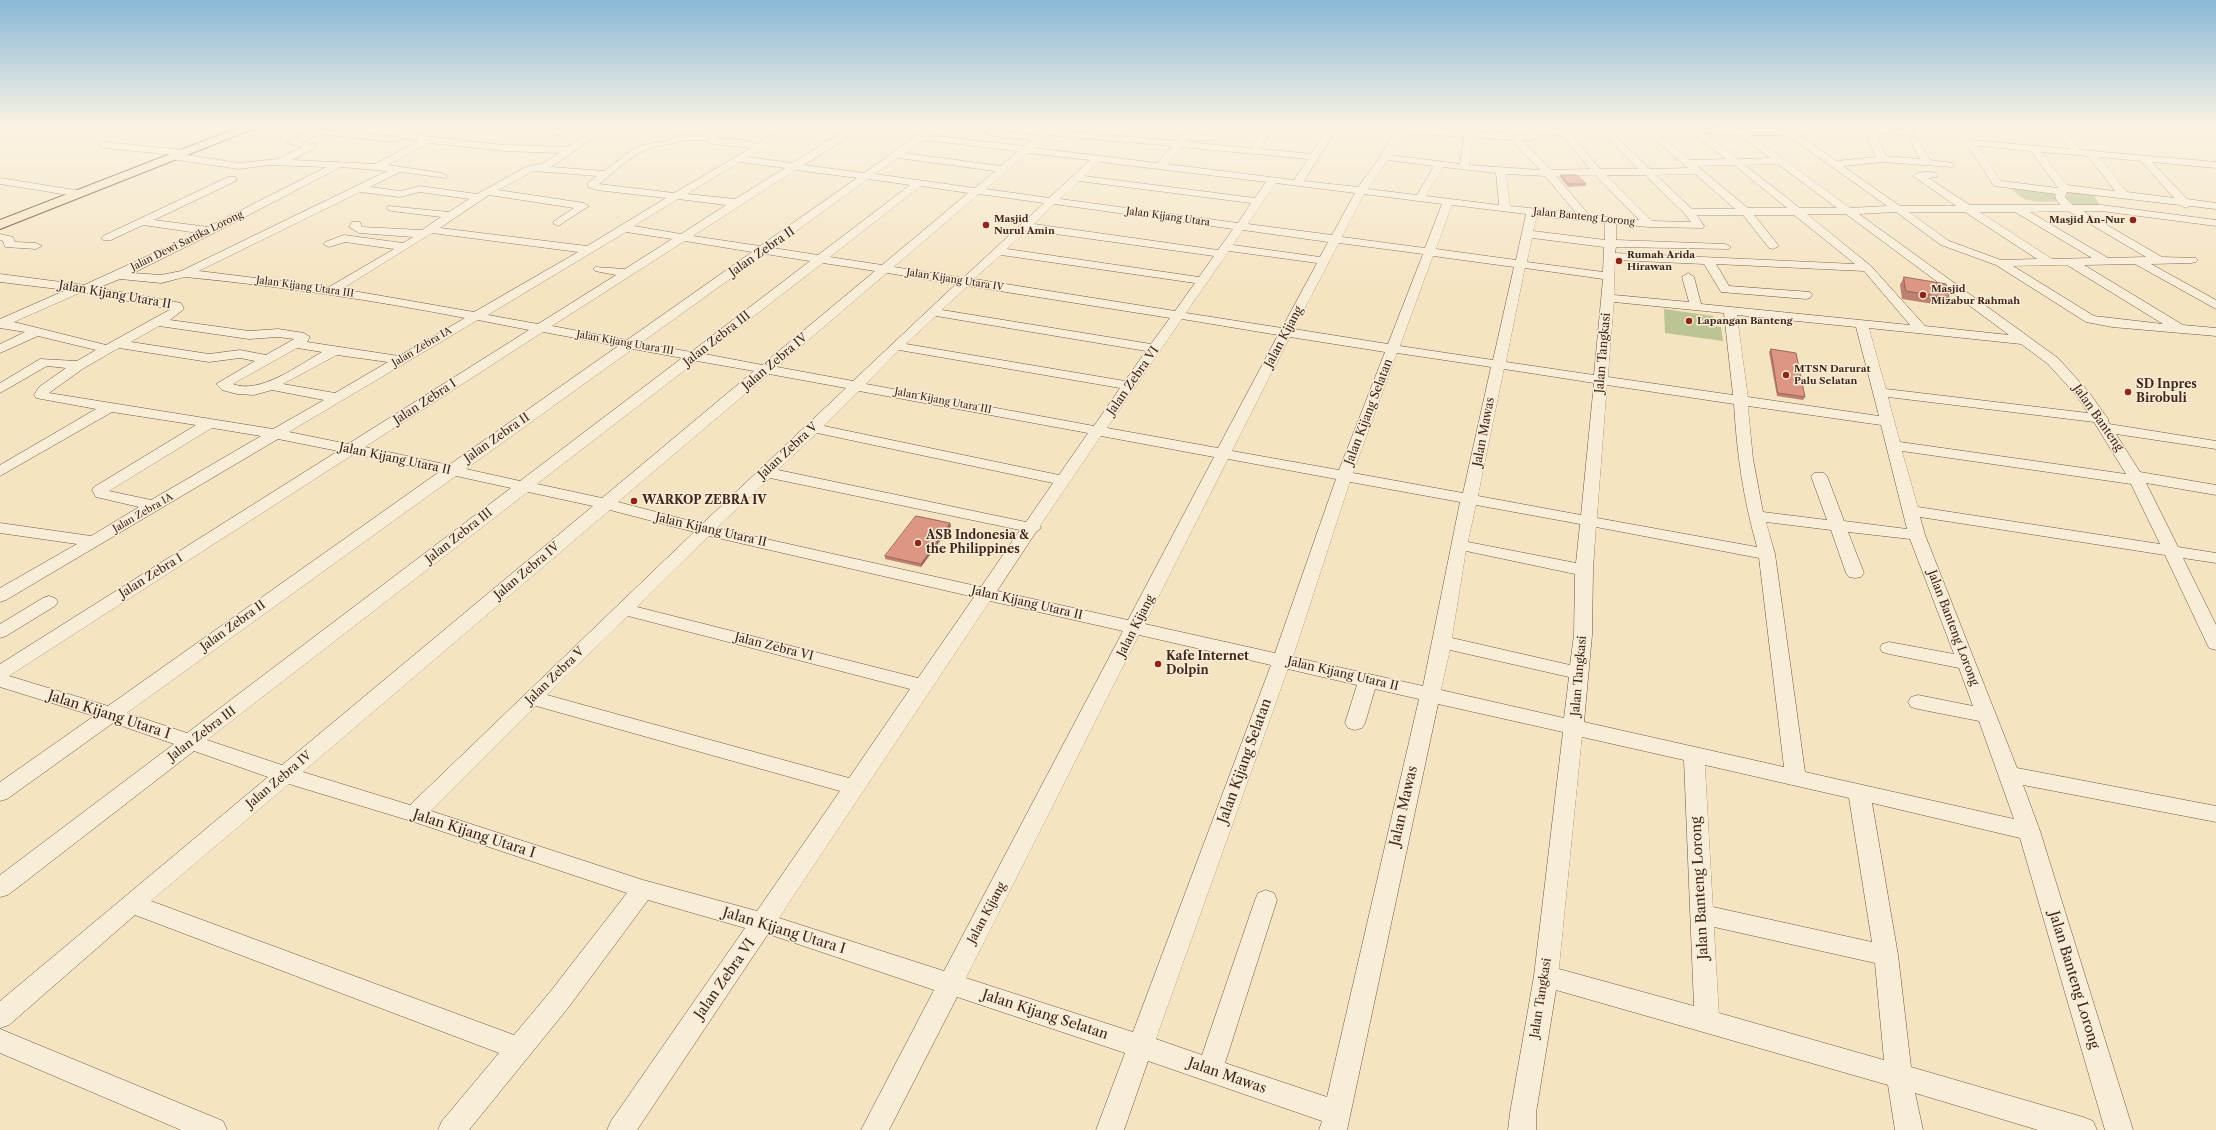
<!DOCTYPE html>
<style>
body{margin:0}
canvas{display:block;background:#f5e4c2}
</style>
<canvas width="2216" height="1130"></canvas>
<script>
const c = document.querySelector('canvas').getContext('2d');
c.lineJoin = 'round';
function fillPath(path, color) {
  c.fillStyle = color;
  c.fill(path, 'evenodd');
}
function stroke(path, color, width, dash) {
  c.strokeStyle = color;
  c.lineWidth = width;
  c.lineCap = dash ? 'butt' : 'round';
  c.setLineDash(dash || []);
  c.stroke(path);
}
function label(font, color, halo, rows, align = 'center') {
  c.font = font + ' "Libre Caslon Text",serif';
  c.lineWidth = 3;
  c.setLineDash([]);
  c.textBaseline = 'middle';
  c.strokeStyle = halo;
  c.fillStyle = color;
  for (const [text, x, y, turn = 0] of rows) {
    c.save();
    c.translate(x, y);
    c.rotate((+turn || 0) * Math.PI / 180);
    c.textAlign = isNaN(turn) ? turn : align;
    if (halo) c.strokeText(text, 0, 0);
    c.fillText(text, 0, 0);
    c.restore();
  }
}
const green = new Path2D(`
 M2011,187L2053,193L2058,201C2041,202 2021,204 2011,187Z
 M2068,191L2092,192L2100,206H2071L2066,199Z
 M1664,309L1713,316L1714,326L1721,327L1723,341L1665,333Z`);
const minor = new Path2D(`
 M250,125L306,127L392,136L420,125H432L416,135L504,145L568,147L601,125H612L551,167L604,171L633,149L642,145L666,141L680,134L702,135L744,125H760L715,138L744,140L757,144L788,125L847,129L852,125H863L853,134L804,165L864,173L931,125H942L930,135L1024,146L1032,140L988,135L983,132L988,129L1038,135L1049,125H1059L1055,130L1176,141L1190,125H1199L1192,134L1210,135L1218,125H1227L1215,140H1193L1189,138L1185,142L1251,148L1266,125H1275L1260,149L1311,154L1330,125H1339L1304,181L1358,187L1380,157L1398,125L1529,135L1531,134L1530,125L1566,130L1569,131L1600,169H1638L1605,136V132H1611L1650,169L1688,168L1642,129L1625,128L1621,125C1674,125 1726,129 1779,129L1775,125H1786L1836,161L1876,157L1865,131L1837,125H1868L1904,130L1903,125H1912L1915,133L1910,136L1875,132L1886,156L1920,159L1909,140L1914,137L1917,138L1930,160L1953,163V167L1882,162L1843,166L1900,206H1956L1913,176C1918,171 1933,170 1938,175L1937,177L1928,178L1970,205H2060L2055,197L2056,194L1994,186L1966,143L1971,140L2070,149L2048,125H2058L2081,150L2216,162V168L2152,162L2187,199L2216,203V209L2190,206L2186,208L2180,205L2067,192L2065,197L2073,205H2101L2216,220V226L2101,211H2083L2162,257L2196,258L2198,260L2196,262L2192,263L2151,264L2216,300V309L2135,264L2084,265L2183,325L2216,328V336L2112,327L2086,322L1996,265L1941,245L1896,212L1859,214L2058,358L2088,391L2108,419L2109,424L2216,441V449L2116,434L2140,472L2216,485V495L2146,483L2178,547L2216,553V563L2183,558L2216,625V650L2209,648L2207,644L2165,555L1920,517L1925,535L2017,768L2216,806V822L2023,785L2040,831L2133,1130H2105L2020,838L1872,803L1898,955L1911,1067L2083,1117L2093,1121L2097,1130H2038L1915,1093L1923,1130H1895L1888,1085L1556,990L1536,1113V1130H1508L1510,1113L1534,976L1563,732L1438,704L1347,1130H1319L1322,1121L1148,1061L1124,1130H1096L1125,1053L957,997L889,1130H861L934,990L768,934L637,1130H607L611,1121L745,928L648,900L568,1008L469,1130H438L442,1121L499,1053L135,915L9,1025L0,1028V1001L268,777L194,751L8,895L0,897V875L174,744L113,723L7,799L0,801V782L94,716L0,687V664L338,451L278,439L6,600L0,602V588L77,544L0,533V523L91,536L139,507L96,497L92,490L94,487L196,425L112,412L0,476V465L96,409L36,398L34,395L39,387L66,368L47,366L0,393V383L40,359L77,361L96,350L38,336L0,353V344L25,332L0,328V319L66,290L0,282V274L84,285L198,233L143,225L111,240H103L101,238L103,236L228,177H236V181L154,220L208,227L326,167L270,165L239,169L177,160L172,157L174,155L104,148L99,145L104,142L185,150L190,153L187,155L239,163L278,159L302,147L287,143L307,133L253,130L250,129ZM796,129L839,134L792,163L748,157ZM1654,130L1691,132L1726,159L1690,160ZM1403,133L1464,137L1460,164L1391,155ZM1540,133L1563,136L1590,169L1551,170L1522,140L1530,141L1539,137ZM1704,133L1739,135L1770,158L1738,159ZM319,134L392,142L406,138L419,141L375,164L292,160L315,148V144L302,142ZM1049,135L1172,146L1157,163L1034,148ZM1751,135H1787L1887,206L1850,208ZM1473,137L1511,140L1540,170L1469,165ZM682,140H708L709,143L712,144L751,148L674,193L599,184C613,173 629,157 645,150C658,145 670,146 682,140ZM924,140L1018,151L1001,166L905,153ZM429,143L504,151L559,153L544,163L526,167L477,194L420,186L400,191L370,187L400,172L446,178L447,176L442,173L388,165ZM1978,146L2031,151L2058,188L2001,181ZM1181,147L1308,159L1294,180L1167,164ZM2041,152L2088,156L2115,191L2067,185ZM1028,153L1090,160L1049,198L986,189ZM2099,157L2141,161L2174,198L2127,192ZM898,158L995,171L975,188L875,174ZM1388,160L1434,166L1417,195L1368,189ZM740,162L785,168L735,199L687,194ZM1100,162L1266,182L1255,198L1084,176ZM1778,164L1837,208H1800L1745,165ZM1734,165L1787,208H1748L1697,166ZM341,167L387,171L181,271L161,275L133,273L214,233ZM1443,167L1496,173L1499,205L1426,196ZM796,170L857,178L760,246L693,236ZM534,171L597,176L588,183V187L597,190L666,198L587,246L440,228L489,195L574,208L554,221L553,223L558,226L589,206L584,203L498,190ZM1506,174L1545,176L1576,213L1510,206ZM1695,174L1735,209H1692L1656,175ZM1595,175L1639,220L1589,215L1556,176ZM1606,175H1645L1685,214L1691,222L1652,221ZM868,179L910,185L818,255L773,248ZM1079,181L1251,203L1238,223L1060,199ZM1276,183L1355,193L1332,235L1248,224ZM921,186L968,193L882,265L830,257ZM360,192L400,197L420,192L469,199L449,212L388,206L387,208L388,210L392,211L441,217L422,230L362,227L360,222H352L349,227L359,233L413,237L403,243L344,235L325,242L323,244L329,247L345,242L394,249L329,287L199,271ZM979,194L1044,203L963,278L894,267ZM1364,194L1442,204L1425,248L1342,237ZM678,199L726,205L681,234L634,226ZM1054,204L1233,229L1218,250L1034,224ZM1452,205L1526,214L1516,260L1436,249ZM2068,211L2146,257L2108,258L2030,212ZM1909,212H1965L2037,259L2001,260L1949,241ZM1980,212H2015L2092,258L2052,259ZM1807,214H1846L2009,335L1925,326L1871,266ZM1697,215H1743L1769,248L1773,249L1779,246L1754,215H1794L1855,264L1615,253L1616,247L1729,249L1731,247L1725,244L1616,240V224L1649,227L1703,228L1704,226ZM1537,216L1605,223V240L1533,231ZM1027,230L1214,256L1199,277L1007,249ZM1243,230L1328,242L1320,257L1233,245ZM626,232L672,239L625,269L595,267L593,269L595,271L616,275L538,324L488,315ZM432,233L578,252L474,312L342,289ZM1532,238L1604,247L1603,272L1527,262ZM685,241L752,252L627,340L552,326ZM1339,243L1423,254L1388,344L1294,329ZM1229,251L1317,263L1282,328L1186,313ZM765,254L810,261L691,352L641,343ZM1001,255L1195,283L1175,311L974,279ZM1433,256L1514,267L1493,360L1400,346ZM1615,260L1704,264L1721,292L1806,299L1810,298L1812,295L1810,292L1729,286L1716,264L1864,271L1910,325L1701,304L1694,277L1688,273L1682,277L1689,302L1614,295ZM823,263L875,271L762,365L705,354ZM2067,265L2163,324L2094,316L2013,266ZM1525,268L1603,279L1594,375L1506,362ZM887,273L956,284L853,381L777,367ZM185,277C279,286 372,300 465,318L399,356L307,342L310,337L304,333L278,329L249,331L170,320L184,309L181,303L98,288L120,279L161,283ZM968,286L1170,318L1151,344L942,310ZM82,292L85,293L171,309L106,345L14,322ZM1614,302L1724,313L1733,395L1608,377ZM1737,315L1856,327L1879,416L1748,397ZM936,316L1146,351L1125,381L906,344ZM1182,319L1278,335L1218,448L1107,428ZM478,320L529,330L348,444L289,432ZM159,326L249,339L278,337L294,339L266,355L240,350L209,354L131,342ZM1869,328L2021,344L2048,364L2077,396L2088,413L1886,389ZM543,332L618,346L449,465L365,447ZM1290,337L1385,352L1339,470L1232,451ZM119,348L209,362L240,358L255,361L216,384L222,390L237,394L254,395L272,390L324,400L273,429L49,393L84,368ZM297,348L322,352C299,365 259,395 233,384ZM633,349L682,358L520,481L466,469ZM899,350L1120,388L1094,426L866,384ZM1397,353L1491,367L1463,493L1353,473ZM337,355L388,362L335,393L283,384ZM697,361L754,371L602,498L537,484ZM1504,369L1594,383L1581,515L1478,496ZM769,374L846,388L702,524L618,502ZM1607,385L1734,404C1737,455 1743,497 1757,547L1597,518ZM859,391L1088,433L1059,475L824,426ZM1888,397L2094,422L2126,474L1900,442ZM1748,406L1881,425L1907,529L1844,521L1827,476L1824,473H1814L1811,476L1827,520L1763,512L1753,459ZM212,428L261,436L151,500L109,491ZM817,433L1053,483L1026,522L778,470ZM1101,436L1214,457L1128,620L997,591L1036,532L1041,528L1040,526ZM1902,451L2131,484L2160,544L1918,507ZM354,454L439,472L108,706L9,676ZM1228,459L1336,479L1275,653L1145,624ZM456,476L511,488L187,733L127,713ZM770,478L1020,530L981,587L717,528ZM1350,482L1460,502L1423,686L1293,657ZM528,492L593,506L282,765L207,740ZM1476,505L1580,524L1576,563L1468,542ZM610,510L694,532L410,805L303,772ZM1766,522L1831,530L1846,573L1849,577L1855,578L1861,577L1864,573L1848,532L1910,539L1954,654L1889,642L1882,644L1880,648L1882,652L1889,654L1959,668L1973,706L1918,695L1911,697L1908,702L1911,707L1918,709L1979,721L2014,819L1805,772L1775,554ZM1596,527L1759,558L1784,767L1584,722L1592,635L1593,570ZM709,536L974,597L918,678L637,607ZM1466,551L1575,574L1574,635L1570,665L1452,638ZM990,601L1123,631L944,971L779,918ZM628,616L910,689L849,778L547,695ZM1139,635L1271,665L1133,1032L966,978ZM1450,650L1569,677L1564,718L1441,690ZM1288,669L1357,685L1345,723L1348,728L1355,730L1362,728L1365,723L1375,689L1419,699L1327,1097L1225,1063L1277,900L1274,893L1266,890L1258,893L1255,900L1202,1055L1156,1039ZM536,706L840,791L757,911L643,880L431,811ZM1582,737L1684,760L1694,1006L1559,969ZM1705,765L1849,798L1872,942L1713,907ZM289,784L411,821L627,893L550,992L514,1035L151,901ZM1714,927L1875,963L1884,1060L1719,1013Z
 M564,125H576L560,135H554V131Z
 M2190,125H2216V130L2194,128Z
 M0,178L81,191L86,194L81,197L0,184Z
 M0,234L13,237L15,242L36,243L42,246L36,249L5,247L3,241L0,240Z
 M49,596L55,598L58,602L55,606L6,636L0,638V624L43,598Z
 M0,1029L223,1121L227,1130H181L0,1053Z`);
const highway = new Path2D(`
 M245,125H263L0,229V220Z`);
const wall = new Path2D(`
 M1561,175L1586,184L1585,186L1568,187L1560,177Z
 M1904,277L1949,298L1946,306L1902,299L1900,285Z
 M1771,349L1805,397L1803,400L1777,396L1769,352Z
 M950,523L951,526L921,567L885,559V556Z`);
const shadedWall = new Path2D(`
 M950,523L951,526L921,567V564Z`);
const building = new Path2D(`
 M1561,175H1577L1586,184H1569Z
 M1904,277L1946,284L1949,298L1906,291Z
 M1771,349L1796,353L1805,397L1778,393Z
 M916,516L950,523L921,564L885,556Z`);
const markers = [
 [2133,220,4,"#8f2418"],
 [986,225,4,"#8f2418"],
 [1619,261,4,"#8f2418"],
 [1923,295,4,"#8f2418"],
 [1689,321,4,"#8f2418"],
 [1786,375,4,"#8f2418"],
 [2128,392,4,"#8f2418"],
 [634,501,4,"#8f2418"],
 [918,543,4,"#8f2418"],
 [1158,664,4,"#8f2418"]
];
const farStreetnames = [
 ["Jalan Kijang Utara",1168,217,8],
 ["Jalan Banteng Lorong",1584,217,6],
 ["Jalan Dewi Sartika Lorong",187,241,-26],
 ["Jalan Kijang Utara IV",955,280,9],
 ["Jalan Kijang Utara III",305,287,8],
 ["Jalan Kijang Utara III",625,343,10],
 ["Jalan Zebra IA",422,347,-31],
 ["Jalan Kijang Utara III",943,401,11],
 ["Jalan Zebra IA",143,513,-30]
];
const farPoinames = [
 ["Masjid",994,219],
 ["Nurul Amin",994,231],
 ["Masjid An-Nur",2125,220,"right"],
 ["Rumah Arida",1627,255],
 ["Hirawan",1627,267],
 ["Masjid",1931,289],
 ["Mizabur Rahmah",1931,301],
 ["Lapangan Banteng",1697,321],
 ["MTSN Darurat",1794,369],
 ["Palu Selatan",1794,381]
];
const streetNames = [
 ["Jalan Zebra II",762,252,-35],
 ["Jalan Kijang Utara II",115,295,10],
 ["Jalan Kijang",1284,337,-62],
 ["Jalan Zebra III",717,339,-38],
 ["Jalan Tangkasi",1603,353,-85],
 ["Jalan Zebra IV",775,362,-40],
 ["Jalan Zebra VI",1133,381,-55],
 ["Jalan Zebra I",425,402,-33],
 ["Jalan Kijang Selatan",1369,412,-69],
 ["Jalan Banteng",2098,418,55],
 ["Jalan Mawas",1484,432,-79],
 ["Jalan Zebra II",497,438,-35],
 ["Jalan Zebra V",788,451,-43],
 ["Jalan Kijang Utara II",395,459,12],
 ["Jalan Kijang Utara II",711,530,13],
 ["Jalan Zebra III",459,536,-38],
 ["Jalan Zebra IV",527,571,-40],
 ["Jalan Zebra I",151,576,-32],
 ["Jalan Kijang Utara II",1027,603,13],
 ["Jalan Zebra II",233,626,-36],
 ["Jalan Kijang",1136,626,-63],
 ["Jalan Banteng Lorong",1953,628,69],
 ["Jalan Zebra VI",774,647,14],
 ["Jalan Kijang Utara II",1343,674,13],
 ["Jalan Zebra V",555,676,-44],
 ["Jalan Tangkasi",1579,676,-85],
 ["Jalan Zebra III",202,734,-37],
 ["Jalan Zebra IV",279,780,-40],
 ["Jalan Kijang",987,913,-62],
 ["Jalan Tangkasi",1541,998,-81]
];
const poiNames = [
 ["SD Inpres",2136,385],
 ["Birobuli",2136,399],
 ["WARKOP ZEBRA IV",642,501],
 ["ASB Indonesia &",926,536],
 ["the Philippines",926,550],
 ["Kafe Internet",1166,657],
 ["Dolpin",1166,671]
];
const nearStreetnames = [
 ["Jalan Kijang Utara I",109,715,18],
 ["Jalan Kijang Selatan",1245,761,-70],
 ["Jalan Mawas",1404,806,-77],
 ["Jalan Kijang Utara I",474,834,18],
 ["Jalan Banteng Lorong",1700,888,-93],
 ["Jalan Kijang Utara I",784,931,17],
 ["Jalan Zebra VI",725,979,-55],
 ["Jalan Banteng Lorong",2074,980,73],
 ["Jalan Kijang Selatan",1045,1015,18],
 ["Jalan Mawas",1227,1076,19]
];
fillPath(green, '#bdc493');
stroke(minor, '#6f5544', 1);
stroke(highway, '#42251a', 2);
fillPath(minor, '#f8edd7');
fillPath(highway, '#f5e4c2');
fillPath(wall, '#bd8171');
fillPath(shadedWall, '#9a695c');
fillPath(building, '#dc9683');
stroke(building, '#9a695c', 1);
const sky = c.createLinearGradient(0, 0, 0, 284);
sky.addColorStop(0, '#8ab8d6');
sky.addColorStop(0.44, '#faf3e4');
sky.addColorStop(1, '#faf3e400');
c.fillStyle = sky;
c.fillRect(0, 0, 2216, 284);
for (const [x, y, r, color] of markers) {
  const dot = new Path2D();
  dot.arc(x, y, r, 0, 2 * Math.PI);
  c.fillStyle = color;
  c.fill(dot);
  stroke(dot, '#f8edd7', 1.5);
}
label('10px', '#42251a', '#f8edd7', farStreetnames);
label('bold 10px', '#42251a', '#f8edd7', farPoinames, 'left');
label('12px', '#42251a', '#f8edd7', streetNames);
label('bold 12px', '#42251a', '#f8edd7', poiNames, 'left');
label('14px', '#42251a', '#f8edd7', nearStreetnames);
</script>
